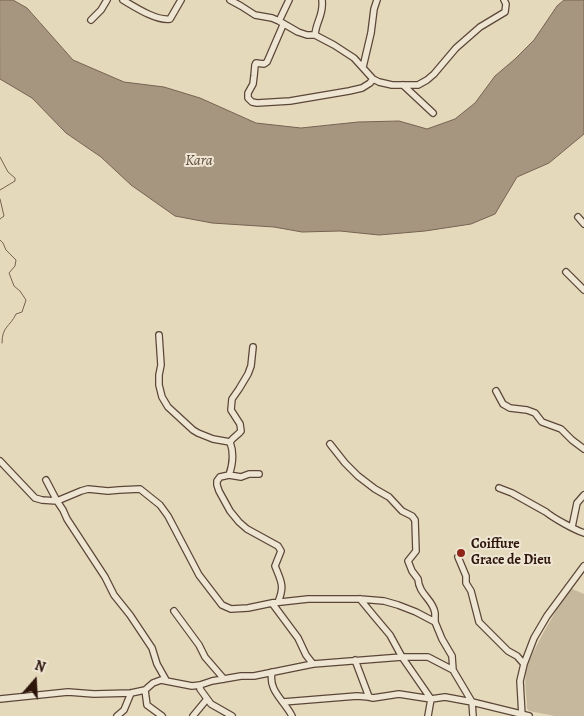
<!DOCTYPE html>
<style>
body{margin:0}
#map{position:relative;width:584px;height:716px;overflow:hidden;background:#e5d9bb;font-family:Alegreya,serif}
canvas{display:block}
.north{position:absolute;left:10px;top:656px;width:50px;height:50px;-webkit-text-stroke:4px #eee6d3;paint-order:stroke;rotate:19deg;font-size:14px;font-weight:700;line-height:20px;text-align:center;color:#2d150c}
.north::after{content:'';display:block;margin:auto;width:18px;height:22px;background:#2d150c;clip-path:polygon(50% 0,100% 100%,50% 72%,0 100%)}
</style>
<div id="map">
<canvas width="584" height="716"></canvas>
<div class="north">N</div>
</div>
<script>
const c = document.querySelector('canvas').getContext('2d');
c.lineJoin = 'round';
function fillPath(path, color) {
  c.fillStyle = color;
  c.fill(path, 'evenodd');
}
function stroke(path, color, width, dash) {
  c.strokeStyle = color;
  c.lineWidth = width;
  c.lineCap = dash ? 'butt' : 'round';
  c.setLineDash(dash || []);
  c.stroke(path);
}
function label(font, color, halo, rows, align = 'center') {
  c.font = font + ' Alegreya,serif';
  c.lineWidth = 4;
  c.setLineDash([]);
  c.textBaseline = 'middle';
  c.strokeStyle = halo;
  c.fillStyle = color;
  for (const [text, x, y, turn = 0] of rows) {
    c.save();
    c.translate(x, y);
    c.rotate((+turn || 0) * Math.PI / 180);
    c.textAlign = isNaN(turn) ? turn : align;
    if (halo) c.strokeText(text, 0, 0);
    c.fillText(text, 0, 0);
    c.restore();
  }
}
const green = new Path2D(`
 M572,589L584,594V716H555L529,711L527,708C527,697 524,684 526,672C528,658 561,599 572,589Z`);
const water = new Path2D(`
 M0,0H13L27,8L73,60L124,82L164,87L200,98L256,123L301,128L358,122L399,121L427,129L455,119L475,103L495,76L515,59L534,40L557,6L564,0H584V134L549,163L517,177L495,214L471,224L425,231L379,235L340,231L302,232L274,227L212,223L175,216L131,185L101,157L66,133L32,98L0,79Z`);
const stream = new Path2D(`
 M0,157L8,172L15,178V181L0,190
 M0,199L4,216L0,219
 M0,240L3,243L6,250L16,260L15,266L9,273L14,286L20,291L26,300L22,312L16,314C10,327 2,326 2,343`);
const minor = new Path2D(`
 M123,0C135,7 156,21 170,19L181,0
 M230,0L241,6L255,15L272,18L279,21L298,32L307,35H315L334,45L354,58L373,79L379,82L392,85H418L427,80L434,74L456,48L480,27L505,12L506,4L504,0
 M91,20L101,10L107,0
 M279,21L289,0
 M283,25L267,62L264,64L256,63L255,65L254,76L253,84L248,93V98L252,102L257,103L290,101L349,91L362,88L370,83L373,79
 M315,35C316,21 324,15 322,0
 M363,67L371,33L374,9L377,0
 M403,85L433,113
 M578,217L584,224
 M566,272L584,290
 M159,335L161,365L159,375V385L162,397L168,407L193,430L198,433L213,439L230,442
 M496,391L503,404L510,408L527,410L535,413L542,422L561,429L572,440L584,449
 M330,444L345,463L358,476L375,489L389,497L402,511L412,516L415,520L416,551L408,561L412,571L418,579C419,595 433,599 435,613C435,616 435,619 435,622
 M0,461L35,498L42,500L57,501L63,510L67,519L105,577L114,595L130,615L152,648L157,664L166,680
 M259,474H249L241,477L229,475L220,477L217,481V485L219,491L230,511L239,522L247,529L278,546L281,551L275,566C281,581 285,586 278,602
 M229,475C233,464 234,453 230,442C233,437 238,435 241,431L240,424L231,410L232,399L239,389L248,374L251,366L253,347
 M46,480L57,501L81,491L88,489L108,491L119,490L140,489L160,505L168,516L199,575L222,605L231,609L248,608L272,603L308,599H360L384,601L398,605L416,612L435,622L442,639L452,656L453,670
 M499,488L512,493L546,512C553,518 575,530 584,533
 M572,527L577,503L584,495
 M458,557L466,576V583L471,591L479,622L508,651L517,656L524,664
 M360,599L374,616L390,635L402,657L431,699L428,716
 M272,603L298,638L306,655L313,664
 M174,611L199,645L205,657L224,679
 M355,660L369,697
 M272,672C268,691 284,700 292,716
 M200,685V689L211,704L232,716
 M145,690L147,705L162,716
 M0,699L68,692L94,694L131,693L145,690L153,683L161,680L192,686L200,685L212,681L241,676H254L313,664L402,657H428L453,670L472,702L473,716
 M283,702L357,696L369,697L373,698L399,694L431,699L445,697L472,702L529,716
 M117,716L124,710L131,693
 M193,716L207,699
 M522,716L520,681L524,664L534,638L547,616L584,566`);
const markers = [
 [461,553,5,"#8f2418"]
];
const poiNames = [
 ["Coiffure",471,545],
 ["Grace de Dieu",471,561]
];
const waterNames = [
 ["Kara",199,161]
];
fillPath(green, '#c6b89d');
fillPath(water, '#a69680');
stroke(water, '#766252', 1);
stroke(stream, '#766252', 1);
stroke(minor, '#5b4638', 8);
stroke(minor, '#eee6d3', 5.5);
for (const [x, y, r, color] of markers) {
  const dot = new Path2D();
  dot.arc(x, y, r, 0, 2 * Math.PI);
  c.fillStyle = color;
  c.fill(dot);
  stroke(dot, '#eee6d3', 2);
}
label('bold 14px', '#2d150c', '#eee6d3', poiNames, 'left');
label('italic 15px', '#5d493a', '#eee6d3', waterNames);
</script>
